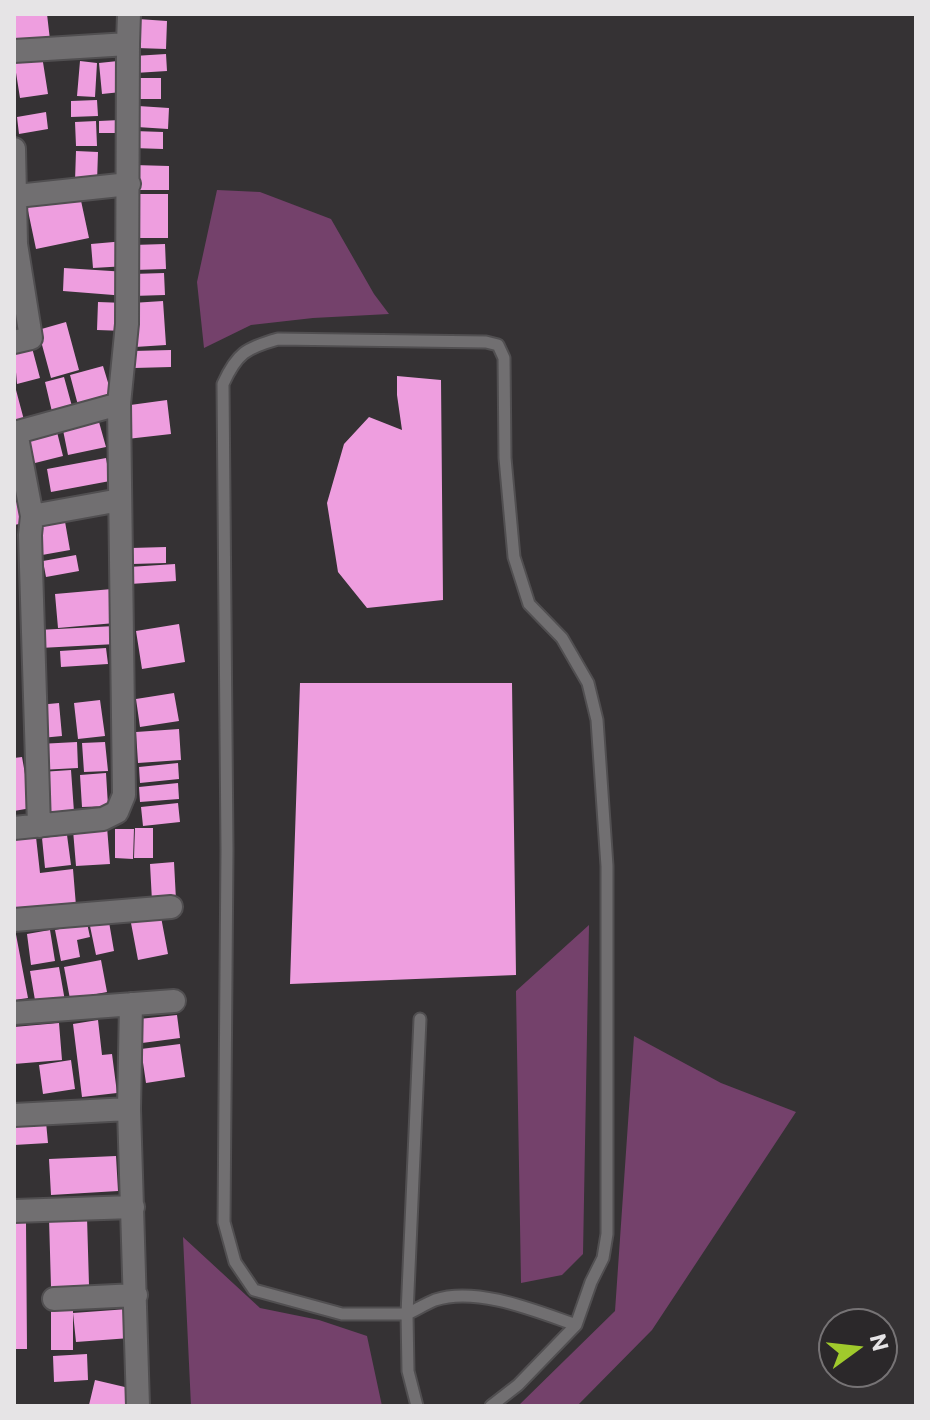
<!DOCTYPE html>
<style>
body{margin:0}
#map{position:relative;width:930px;height:1420px;overflow:hidden;background:#353234;font-family:Commissioner,sans-serif}
canvas{display:block}
.frame{position:absolute;inset:0;border:16px solid #e6e4e6;pointer-events:none}
.north{position:absolute;left:818px;top:1308px;width:80px;height:80px;box-sizing:border-box;background:#2b282a;border:2px solid #767375;border-radius:50%;rotate:75deg;font-size:22px;font-weight:700;line-height:32px;text-align:center;color:#e6e4e6}
.north::after{content:'';display:block;margin:auto;width:28px;height:36px;background:#a0ca2c;clip-path:polygon(50% 0,100% 100%,50% 72%,0 100%)}
</style>
<div id="map">
<canvas width="930" height="1420"></canvas>
<div class="frame"></div>
<div class="north">N</div>
</div>
<script>
const c = document.querySelector('canvas').getContext('2d');
c.lineJoin = 'round';
function fillPath(path, color) {
  c.fillStyle = color;
  c.fill(path, 'evenodd');
}
function stroke(path, color, width, dash) {
  c.strokeStyle = color;
  c.lineWidth = width;
  c.lineCap = dash ? 'butt' : 'round';
  c.setLineDash(dash || []);
  c.stroke(path);
}
const green = new Path2D(`
 M217,190L260,192L331,219L374,294L389,314L313,318L251,325L204,348L197,282Z
 M589,925L583,1254L562,1275L521,1283L516,991Z
 M634,1036L721,1083L796,1112L652,1330L577,1406H518L615,1311Z
 M183,1237L260,1308L319,1320L367,1336L382,1406H191Z`);
const building = new Path2D(`
 M14,14H47L50,40L14,43Z
 M138,19L167,21L166,49L137,48Z
 M166,54L167,71L135,73L134,56Z
 M42,56L48,94L20,98L14,60Z
 M80,61L97,63L95,97L77,96Z
 M118,61L121,92L102,94L99,63Z
 M135,78H161V99H136Z
 M97,100L98,116L71,117V101Z
 M138,106L169,108L168,129L137,127Z
 M46,112L48,129L19,134L17,117Z
 M120,120V133H99V121Z
 M96,121L97,146H76L75,122Z
 M134,131L163,132V149L133,148Z
 M76,151L98,152L97,182L75,181Z
 M134,165L169,166V190H134Z
 M134,194H168V238H134Z
 M80,196L89,238L36,249L27,206Z
 M125,241L127,266L93,268L91,244Z
 M165,244L166,269L134,270L133,245Z
 M64,268L127,272L126,296L63,291Z
 M164,273L165,295L133,296L132,274Z
 M163,301L166,345L135,347L132,303Z
 M98,302L126,303L125,331L97,330Z
 M66,322L79,370L51,378L38,330Z
 M31,344L40,378L17,384L14,348Z
 M171,350V367L134,368L133,351Z
 M103,366L113,399L79,409L70,375Z
 M397,376L441,380L443,600L367,608L338,572L327,503L344,444L369,417L402,430L397,395Z
 M64,377L73,410L53,416L45,382Z
 M16,390L24,420L14,423V391Z
 M167,400L171,434L127,439L123,406Z
 M99,422L106,447L68,455L63,430Z
 M56,428L63,456L31,464L24,437Z
 M106,458L110,481L51,492L47,469Z
 M21,485L29,522L14,525V487Z
 M64,516L70,550L42,555L36,521Z
 M166,547V563L132,564L131,548Z
 M76,555L79,571L46,577L43,561Z
 M175,564L176,581L130,584L129,567Z
 M112,589L115,623L58,628L55,594Z
 M179,624L185,662L142,669L136,631Z
 M115,626L116,644L40,648L38,630Z
 M106,648L108,664L61,667L60,651Z
 M300,683H512L516,975L290,984Z
 M174,693L179,721L140,727L136,699Z
 M100,700L105,736L78,739L74,703Z
 M59,703L62,736L41,738L38,705Z
 M179,729L181,760L138,763L136,732Z
 M77,742L78,768L40,770L39,744Z
 M105,742L108,771L84,772L82,743Z
 M22,757L31,808L14,811V758Z
 M178,763L179,779L140,783L139,767Z
 M71,770L74,812L45,814L41,772Z
 M106,773L108,806L82,807L80,775Z
 M178,783L179,799L140,802L139,787Z
 M178,803L180,822L143,826L141,807Z
 M107,827L110,864L76,866L73,830Z
 M135,828H153V858H134Z
 M115,829H134L133,859L115,858Z
 M67,835L71,865L45,868L42,838Z
 M36,837L40,873L73,869L76,906L14,912V839Z
 M174,862L176,900L152,901L150,864Z
 M161,917L168,954L138,960L131,923Z
 M109,922L114,951L96,955L90,926Z
 M87,923L90,937L77,940L80,957L61,961L55,930Z
 M14,924L28,998L14,1000Z
 M50,930L55,961L31,965L27,934Z
 M101,960L107,992L70,999L64,967Z
 M59,967L65,1001L36,1006L30,971Z
 M177,1015L180,1038L142,1043L139,1019Z
 M98,1020L102,1055L112,1054L117,1093L82,1097L73,1024Z
 M59,1023L62,1060L14,1064V1027Z
 M180,1044L185,1077L146,1083L141,1049Z
 M71,1060L75,1089L43,1094L39,1065Z
 M46,1122L48,1143L14,1145V1125Z
 M116,1156L118,1191L51,1195L49,1159Z
 M87,1217L89,1285L51,1287L49,1218Z
 M14,1223H26L27,1349H14Z
 M128,1309L130,1338L76,1342L73,1313Z
 M51,1311H73V1350H51Z
 M87,1354L88,1380L54,1382L53,1356Z
 M95,1380L129,1388L125,1406L89,1405Z`);
const lane = new Path2D(`
 M420,1019L407,1314C416,1310 425,1304 435,1300C476,1286 536,1311 576,1325
 M417,1406L408,1371L407,1314H342L254,1290L235,1262L224,1222L227,850L223,384C237,353 246,348 278,339L486,342L498,345L504,358L505,458L514,557L529,604L562,638L588,683L597,720L607,866V1234L603,1258L591,1282L576,1325L518,1385L491,1406`);
const street = new Path2D(`
 M128,44L129,14
 M14,51L128,44L127,324L119,404
 M14,149L16,244H14
 M17,196L129,184
 M14,342L31,338L16,244
 M16,432L32,516
 M14,433L119,404L124,795L117,812L103,819L14,828
 M39,826L30,535L32,516L120,500
 M14,920L171,907
 M131,1004L129,1109L138,1406
 M14,1013L174,1001
 M14,1115L129,1109
 M14,1211L133,1207
 M54,1299L136,1295`);
fillPath(green, '#74416b');
fillPath(building, '#ee9edf');
stroke(lane, '#514f51', 15);
stroke(street, '#514f51', 26);
stroke(lane, '#716f71', 11);
stroke(street, '#716f71', 22);
</script>
